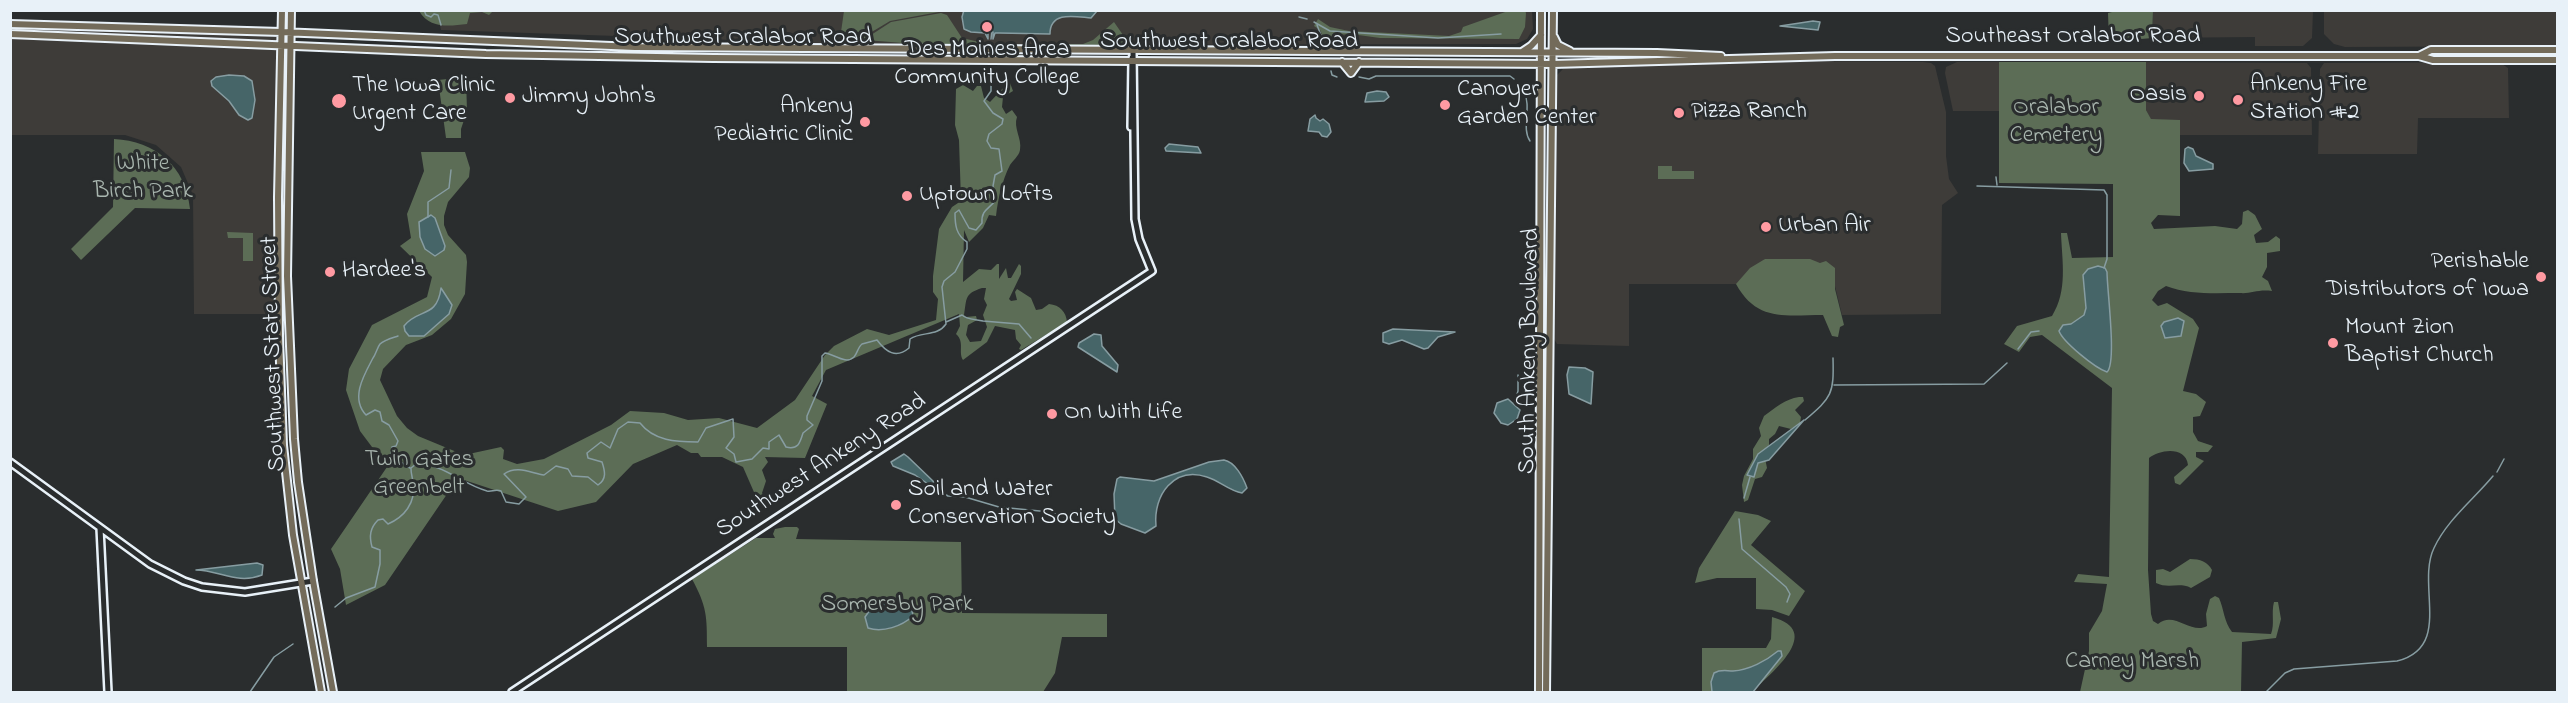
<!DOCTYPE html>
<style>
body{margin:0}
#map{position:relative;width:2568px;height:703px;overflow:hidden;background:#2a2d2e;font-family:"Indie Flower",sans-serif}
canvas{display:block}
.frame{position:absolute;inset:0;border:12px solid #e8f1f8;pointer-events:none}
</style>
<div id="map">
<canvas width="2568" height="703"></canvas>
<div class="frame"></div>
</div>
<script>
const c = document.querySelector('canvas').getContext('2d');
c.lineJoin = 'round';
function fillPath(path, color) {
  c.fillStyle = color;
  c.fill(path, 'evenodd');
}
function stroke(path, color, width, dash) {
  c.strokeStyle = color;
  c.lineWidth = width;
  c.lineCap = dash ? 'butt' : 'round';
  c.setLineDash(dash || []);
  c.stroke(path);
}
function label(font, color, halo, rows, align = 'center') {
  c.font = font + ' "Indie Flower",sans-serif';
  c.lineWidth = 6;
  c.setLineDash([]);
  c.textBaseline = 'middle';
  c.strokeStyle = halo;
  c.fillStyle = color;
  for (const [text, x, y, turn = 0] of rows) {
    c.save();
    c.translate(x, y);
    c.rotate((+turn || 0) * Math.PI / 180);
    c.textAlign = isNaN(turn) ? turn : align;
    if (halo) c.strokeText(text, 0, 0);
    c.fillText(text, 0, 0);
    c.restore();
  }
}
const built = new Path2D(`
 M1532,10L1533,29L1527,39L1516,44L991,45L821,43L441,30L438,15L424,11Z
 M2153,11H2313L2312,38L2303,46H2255V37L2152,38Z
 M2324,11H2557V46L2345,47L2334,44L2324,34Z
 M11,24L281,32L279,314H194L193,195L181,167L156,145L125,135H11Z
 M1793,61L1923,62L1931,63L1935,66L1946,112V156L1949,179L1958,193L1942,205L1941,314L1842,315L1834,282L1820,263L1765,259L1753,284H1629V346L1557,344L1553,337L1554,84L1557,75L1563,69L1573,66Z
 M1957,62H1999V111H1953L1945,73L1946,67Z
 M2146,62L2307,63L2311,68L2312,135H2180V120H2151L2146,110Z
 M2499,62L2508,68L2509,118H2418L2417,154H2318L2320,69L2324,63Z`);
const green = new Path2D(`
 M419,11H493L489,15L482,12L470,13L467,24C449,26 430,29 419,11Z
 M844,11V10L944,11L890,21L870,33L841,32Z
 M1508,11H1525L1526,13L1525,27L1519,39L1380,38L1351,34L1336,35L1324,39L1320,30L1314,26L1318,19L1330,27L1349,31L1449,36L1461,32L1463,27Z
 M2116,11H2153L2152,38L2109,42L2108,13Z
 M941,13L947,15L962,38L988,44H1083L1093,40L1114,22L1123,35L1124,45L916,44L840,38L842,35H871L891,22Z
 M1999,62H2146V110L2151,119L2180,120V216L2158,215L2151,223L2154,229L2215,226L2237,229L2242,224L2243,212L2248,210L2255,215L2262,229L2254,235L2256,243L2268,242L2276,236L2280,239V251L2267,253V267L2262,277L2268,281L2272,291C2258,289 2251,294 2240,293C2215,293 2189,295 2166,286L2158,291L2152,300L2158,306L2167,303L2193,319L2199,328L2183,391L2196,394L2206,402L2200,416L2193,417V432L2198,441L2213,446L2208,452H2196V457L2204,461L2180,485L2175,483L2174,477L2188,465C2186,446 2160,449 2149,458L2148,570L2151,614L2153,621L2158,624C2174,610 2191,635 2207,626L2206,614L2210,599L2215,596L2219,598C2224,609 2224,622 2232,632L2271,634C2275,624 2271,613 2274,602H2278L2281,619L2276,638L2242,642L2241,692H2080L2089,651V633L2102,611L2107,584L2074,582L2078,574L2109,577L2112,388L2042,335L2030,337L2019,352L2004,344L2017,326L2052,316C2068,290 2062,262 2061,233H2067L2072,258L2113,257V184L1999,183Z
 M466,77L467,111L461,129V138H446L438,80Z
 M1010,83L1013,91L1003,97L1002,107L1006,114L1012,110L1017,117C1013,128 1022,138 1020,150C1019,156 1013,160 1010,165C1002,181 998,199 996,216L989,215L983,228L969,242L964,230L963,282L979,269L991,270L997,264H999V279L1006,268L1008,278H1011L1019,264L1021,266V274L1009,299L1011,301L1017,300L1015,292L1017,289L1031,298L1036,310L1042,309L1049,304C1060,305 1066,312 1067,322L1021,350L1019,349L1021,345L1016,339L1015,330L995,326L987,342L963,360C958,352 965,342 956,334L960,326L959,314L826,370L812,396L827,404L805,458L765,457L768,462L762,470L766,481L762,493L767,502L757,499L743,467L722,457H701L698,453H691L677,445L633,464L596,502L558,511L458,478L385,585L346,605L340,569L331,549L387,467L360,431L346,390L349,369L372,325L427,297L432,277L400,246L411,238L407,214L424,171L421,152H465L470,168L469,177L448,202L444,216V225L448,235L466,255L467,262L465,294L451,319L432,335L406,345L383,369L380,380L397,416L407,428L418,436L464,455L501,447L504,450L503,459L517,464L544,459L611,425L630,411L664,413L688,420L719,418L757,428L795,400L825,355L834,346L867,329L889,335L936,320L938,299L933,292V276L939,229L952,207L961,201L959,140L955,125L956,89L963,85L973,91L977,86H981L984,98L990,102L1007,84ZM982,288H986L984,299L987,305L983,315L987,327L981,341L970,342L966,335L968,325L977,320L976,316L966,317L964,315C967,298 964,294 982,288Z
 M114,139C155,141 186,166 190,209L135,208L81,260L71,249L113,207Z
 M1658,166H1672V171H1694V179H1658Z
 M227,232L253,233V261H243V238H228Z
 M1765,259H1810L1820,263L1826,261L1835,268V289L1844,325L1840,327L1838,337L1832,336L1823,315C1785,315 1757,322 1736,284L1750,268Z
 M1799,397H1803L1804,401L1795,410L1801,417L1800,423L1791,429L1779,426L1775,434L1769,439V445L1764,453L1767,468L1762,477L1755,479L1748,500L1744,502L1742,485L1744,476L1753,459V449L1761,436L1759,428L1764,416C1775,408 1785,399 1799,397Z
 M1735,511L1758,515L1771,521L1751,545L1805,591L1789,616L1772,610L1756,609V578H1717L1695,583L1699,568Z
 M785,527H797L799,529L796,539L961,542L962,613L1107,614V637H1062L1055,673L1043,692H847V647H707C707,616 707,607 692,579L756,538H775L773,534L775,529Z
 M2190,559C2200,559 2208,562 2212,570L2210,577L2191,588C2180,582 2168,589 2156,583V570L2163,569L2170,572Z
 M1772,617C1825,631 1771,673 1752,692H1702V648H1766L1771,639Z`);
const water = new Path2D(`
 M964,10H1097V11L1091,18C1077,17 1050,10 1050,34L999,33H995L993,39V32H988V39L985,33L971,32L964,29L962,17Z
 M1813,21L1820,22L1818,30L1780,26Z
 M229,75L244,76L252,81L255,100L252,118L248,120L239,115L229,101L212,86L211,81L216,77Z
 M1377,91L1386,92L1389,97L1384,101L1365,102L1367,93Z
 M1315,115L1316,118L1320,121L1323,119L1329,124L1331,132L1327,137L1322,136L1319,132L1308,131L1310,119Z
 M1169,144L1198,147L1201,153L1166,151L1165,148Z
 M2188,147L2193,149L2196,156L2213,164V169L2189,171L2184,163L2185,149Z
 M431,215L435,218L445,246L444,250L435,256L425,249L420,237L419,222Z
 M2098,266L2105,268L2107,272C2107,290 2117,363 2107,372C2095,368 2063,342 2059,331L2063,325L2071,324L2084,315L2086,308L2083,275L2088,269Z
 M441,288L452,305L449,314L424,336H409L405,331L404,326C418,308 437,319 441,288Z
 M2178,318L2184,321L2181,336L2165,338L2161,326L2164,322Z
 M1393,329L1455,332L1438,337L1428,348L1424,349L1402,340L1389,344L1383,342V333Z
 M1094,334L1101,335L1102,346L1118,365L1117,372L1078,347L1079,343Z
 M1569,367L1585,368L1593,372L1591,404L1569,394L1567,375Z
 M1508,399L1520,410L1517,419L1508,425L1501,423L1494,413L1497,403Z
 M1804,420L1769,460L1758,463L1754,477L1747,475L1758,454Z
 M904,454L908,457L934,482L928,484L915,475L893,466L891,462Z
 M1224,460C1235,462 1243,477 1247,488L1242,493C1229,491 1220,481 1207,477C1174,466 1153,495 1156,526L1145,533L1121,524L1115,519L1114,494L1117,479L1120,477L1154,481L1209,462Z
 M257,563L263,565L262,575C237,585 219,570 196,570Z
 M892,599L911,605L913,616C902,626 883,633 868,628L865,617L874,604Z
 M1778,651H1781L1782,656L1753,692H1712L1711,682L1714,673C1721,669 1726,671 1733,671C1749,670 1766,661 1778,651Z`);
const stream = new Path2D(`
 M424,10L426,15L431,17L434,14L438,15L441,25
 M1299,17L1307,19
 M1314,22L1330,31L1438,38L1501,34
 M1317,25L1322,38
 M991,39L992,30
 M1331,71L1332,75L1337,77
 M1359,77L1369,79L1376,76H1510L1514,79
 M1524,92C1532,107 1521,128 1530,141
 M1996,177L1997,185
 M1977,186L2104,190L2107,195V259L2104,268
 M428,217V202L449,188L451,170
 M946,322L962,315C967,320 976,319 983,321L1019,324L1031,338
 M398,336C392,338 384,340 380,344C377,348 376,354 373,358C364,375 350,398 366,415L375,410L380,412L382,421L389,425L398,441L396,446L392,447L391,456L410,468
 M2018,349L2031,332L2039,331
 M1834,385L1984,384L2007,363
 M1514,404L1518,391V375
 M1805,420C1832,397 1834,394 1833,358
 M411,468L416,464C443,463 461,484 487,491C492,492 495,489 501,491L506,502L519,504L526,497L504,474C517,465 531,473 544,475L556,466L568,469L572,476L588,477L598,485C607,479 605,471 602,462L588,458L587,453L601,442L610,448L618,429L628,422L640,423C654,441 676,442 698,442L706,428L733,419L734,437L726,448L734,454L736,462L752,459L763,448L769,449V442L779,435L786,447C798,450 800,443 803,433L813,425L807,420V416L822,381V356L825,353C834,354 846,365 854,357C857,354 858,347 862,344L877,340C886,352 896,359 909,348L910,339C922,331 937,337 946,324L942,287L944,281L955,272L967,249V242C956,235 955,225 955,213L959,210L969,228L976,230L982,223C981,210 989,209 996,200L993,186L995,175L1002,171L999,149L991,148L987,141L989,134L1002,124L1003,119L993,113L984,101L991,91V75
 M2497,472L2504,459
 M932,484L938,490L948,496L965,497L999,507L1050,512L1077,521H1109
 M1744,498L1750,477
 M1739,519L1742,549L1786,587L1790,594L1787,602
 M335,607L346,598L375,587L380,564V550L372,547C369,536 370,528 378,520L383,519L388,524C404,517 416,503 413,484C413,478 411,475 411,469
 M250,692L274,657L293,644
 M2266,692L2285,673L2294,669L2397,661C2453,647 2416,585 2434,548C2447,520 2474,499 2493,476`);
const minor = new Path2D(`
 M1131,127L1132,58
 M10,462L150,564L184,581L202,587L245,592L313,581
 M100,528L108,692
 M512,692L1152,271L1139,239L1135,219L1133,51`);
const major = new Path2D(`
 M282,10L278,197L279,336L283,445L293,535L321,692
 M291,10L287,276L294,439L298,482L313,581L333,692
 M10,24L281,32L635,47L1657,53L1721,56
 M10,34L486,54L713,58L1553,64L1835,56H2419L2433,60H2558
 M1554,37L1558,45L1570,51
 M1522,52L1531,46L1541,35
 M2419,56L2431,50H2558
 M1342,62L1351,73L1359,62
 M1539,692L1541,10
 M1546,692L1553,10`);
const markers = [
 [987,27,6,"#ff9aa2"],
 [2199,96,6,"#ff9aa2"],
 [510,98,6,"#ff9aa2"],
 [2238,100,6,"#ff9aa2"],
 [339,101,8,"#ff9aa2"],
 [1445,105,6,"#ff9aa2"],
 [1679,113,6,"#ff9aa2"],
 [865,122,6,"#ff9aa2"],
 [907,196,6,"#ff9aa2"],
 [1766,227,6,"#ff9aa2"],
 [330,272,6,"#ff9aa2"],
 [2541,277,6,"#ff9aa2"],
 [2333,343,6,"#ff9aa2"],
 [1052,414,6,"#ff9aa2"],
 [896,505,6,"#ff9aa2"]
];
const streetNames = [
 ["Southeast Oralabor Road",2073,38],
 ["Southwest Oralabor Road",743,39],
 ["Southwest Oralabor Road",1229,43],
 ["South Ankeny Boulevard",1531,351,-89],
 ["Southwest State Street",275,354,-92],
 ["Southwest Ankeny Road",822,467,-33]
];
const poiNames = [
 ["Des Moines Area",987,51,"center"],
 ["Community College",987,79,"center"],
 ["Ankeny Fire",2250,86],
 ["Station #2",2250,114],
 ["The Iowa Clinic",352,87],
 ["Urgent Care",352,115],
 ["Canoyer",1457,91],
 ["Garden Center",1457,119],
 ["Oasis",2187,96,"right"],
 ["Jimmy John's",522,98],
 ["Ankeny",853,108,"right"],
 ["Pediatric Clinic",853,136,"right"],
 ["Pizza Ranch",1691,113],
 ["Uptown Lofts",919,196],
 ["Urban Air",1778,227],
 ["Perishable",2529,263,"right"],
 ["Distributors of Iowa",2529,291,"right"],
 ["Hardee's",342,272],
 ["Mount Zion",2345,329],
 ["Baptist Church",2345,357],
 ["On With Life",1064,414],
 ["Soil and Water",908,491],
 ["Conservation Society",908,519]
];
const parkNames = [
 ["Oralabor",2056,109],
 ["Cemetery",2056,137],
 ["White",143,165],
 ["Birch Park",143,193],
 ["Twin Gates",419,461],
 ["Greenbelt",419,489],
 ["Somersby Park",897,606],
 ["Carney Marsh",2132,663]
];
fillPath(built, '#3e3c39');
fillPath(green, '#5c6d56');
fillPath(water, '#466568');
stroke(water, '#879da2', 1.5);
stroke(stream, '#879da2', 1.5);
stroke(minor, '#e8f1f8', 10);
stroke(major, '#e8f1f8', 10);
stroke(minor, '#2a2d2e', 5);
stroke(major, '#736b5a', 6);
for (const [x, y, r, color] of markers) {
  const dot = new Path2D();
  dot.arc(x, y, r, 0, 2 * Math.PI);
  c.fillStyle = color;
  c.fill(dot);
  stroke(dot, '#2a2d2e', 2);
}
label('24px', '#e8f1f8', '#2a2d2e', streetNames);
label('24px', '#e8f1f8', '#2a2d2e', poiNames, 'left');
label('24px', '#a9b6af', '#2a2d2e', parkNames);
</script>
